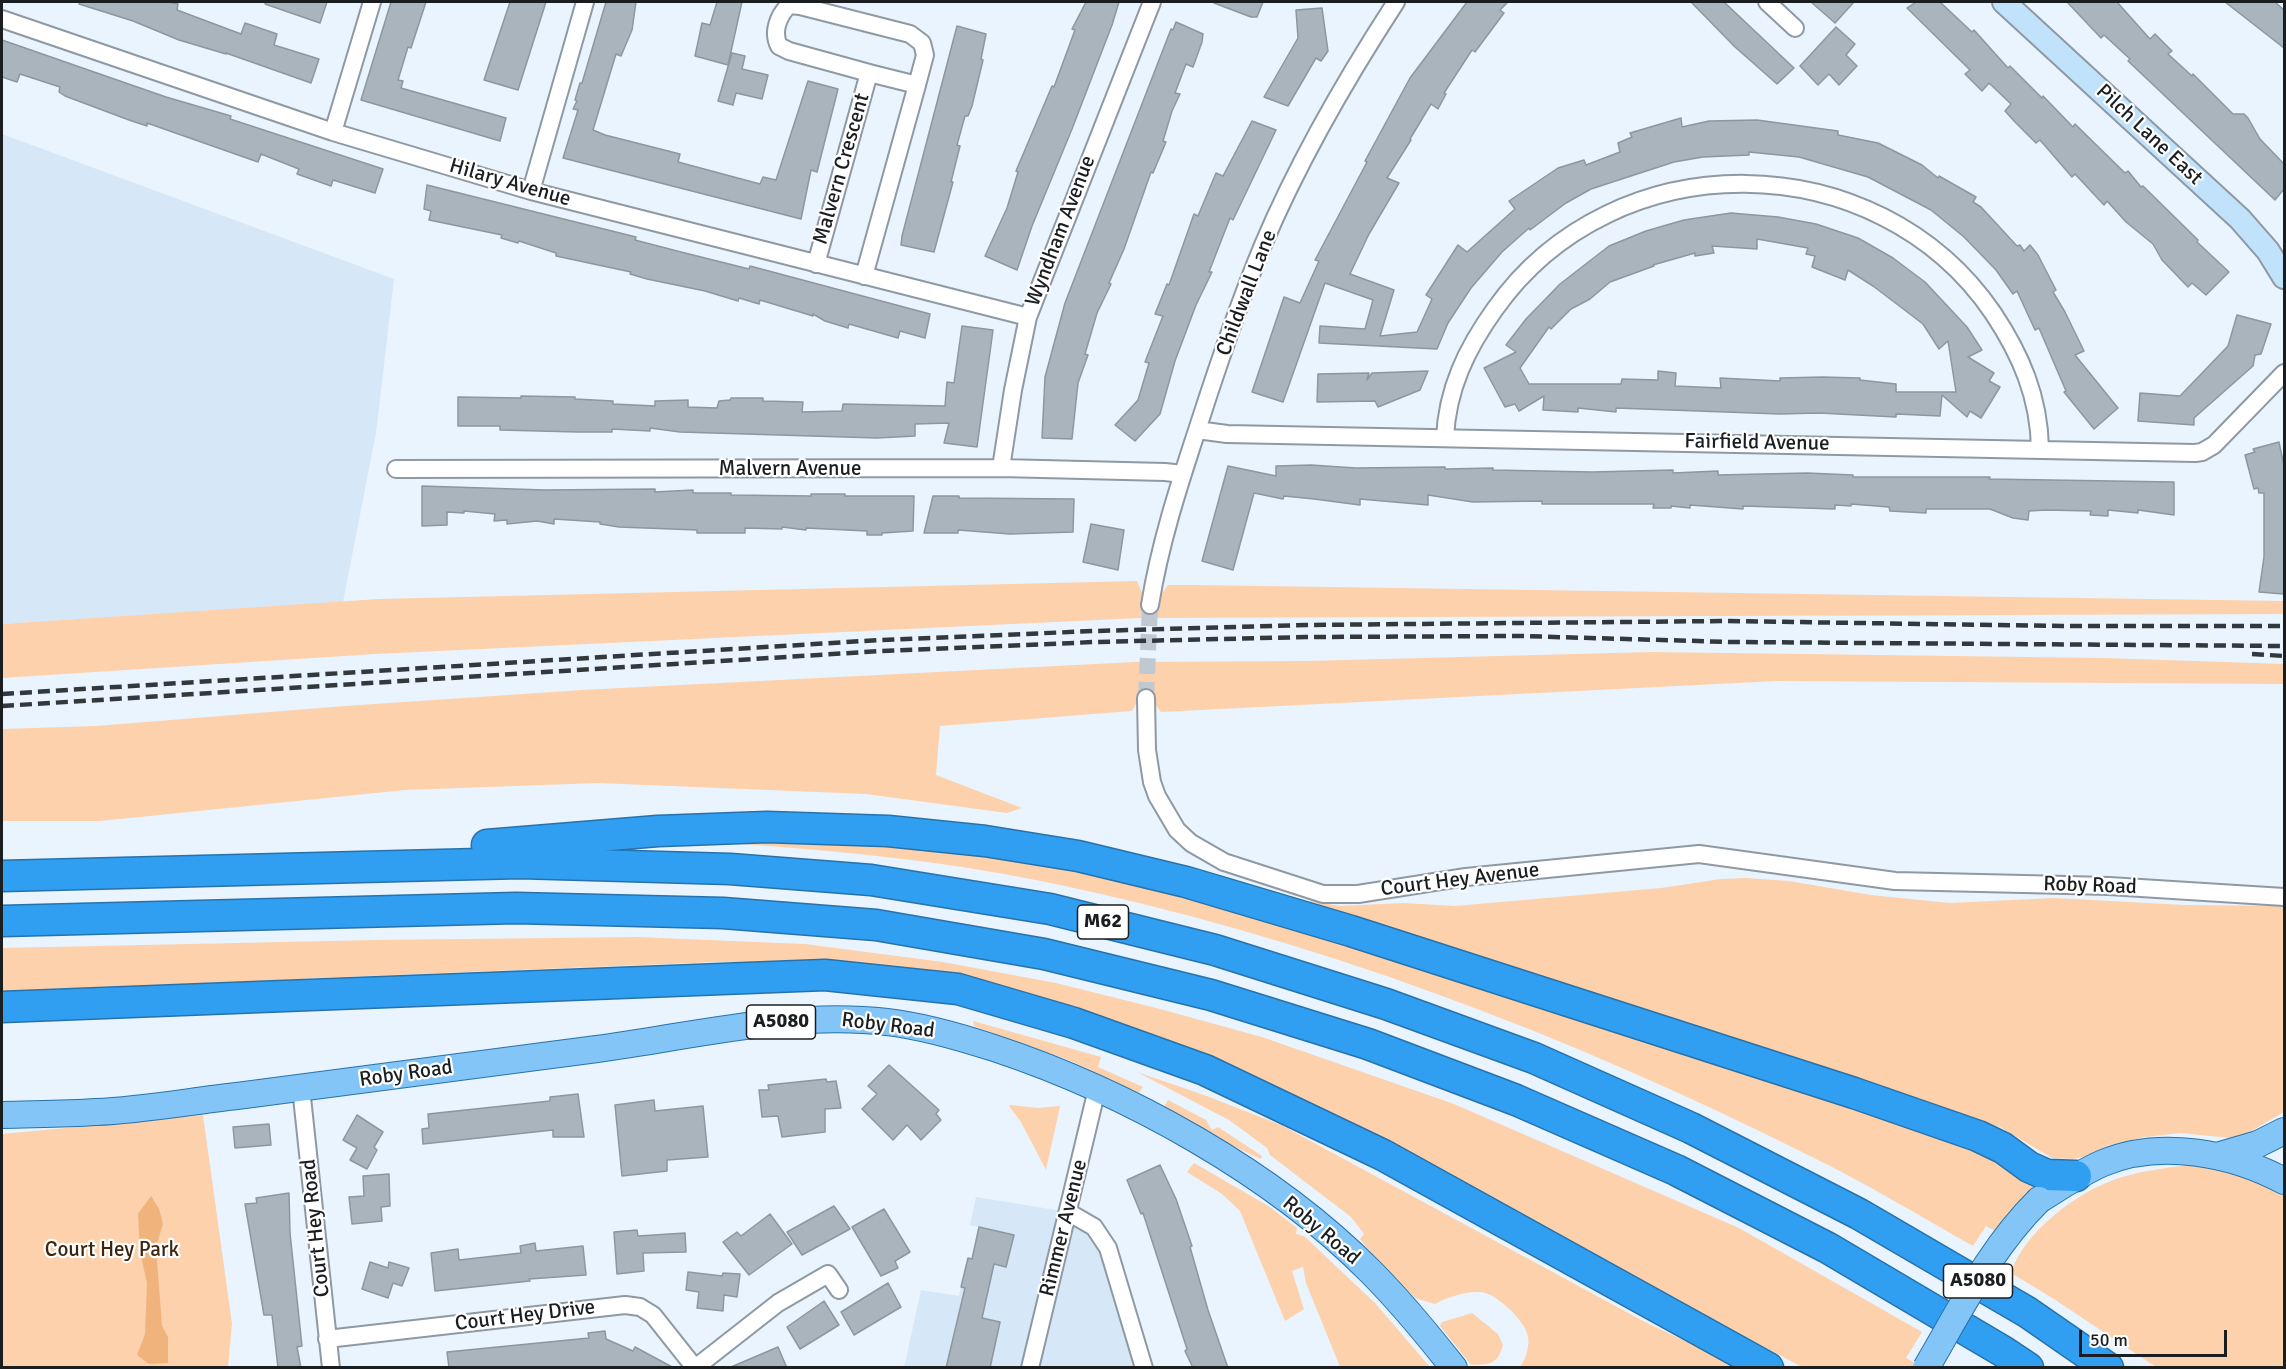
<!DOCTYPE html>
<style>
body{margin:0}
#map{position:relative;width:2286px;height:1369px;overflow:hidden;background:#e9f4fe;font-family:Signika,sans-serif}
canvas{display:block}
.frame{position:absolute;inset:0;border:3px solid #1a1e21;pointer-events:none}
.scale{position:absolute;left:2079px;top:1330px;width:148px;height:27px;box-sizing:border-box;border:3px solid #1a1e21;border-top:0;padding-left:8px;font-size:18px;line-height:21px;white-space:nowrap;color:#1a1e21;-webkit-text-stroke:4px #fff;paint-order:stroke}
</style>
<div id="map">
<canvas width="2286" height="1369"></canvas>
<div class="frame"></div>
<div class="scale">50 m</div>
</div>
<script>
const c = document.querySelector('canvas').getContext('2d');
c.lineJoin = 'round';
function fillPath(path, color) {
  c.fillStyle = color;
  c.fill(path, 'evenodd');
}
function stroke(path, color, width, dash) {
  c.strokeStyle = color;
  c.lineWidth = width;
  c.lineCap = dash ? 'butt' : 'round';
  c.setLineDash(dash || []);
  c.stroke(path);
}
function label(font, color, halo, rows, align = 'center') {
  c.font = font + ' Signika,sans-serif';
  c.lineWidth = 4.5;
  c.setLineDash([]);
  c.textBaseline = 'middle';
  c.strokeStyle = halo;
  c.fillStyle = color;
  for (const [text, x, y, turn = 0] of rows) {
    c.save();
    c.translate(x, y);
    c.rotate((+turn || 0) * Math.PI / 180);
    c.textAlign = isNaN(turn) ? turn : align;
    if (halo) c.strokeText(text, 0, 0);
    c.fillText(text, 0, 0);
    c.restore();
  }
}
const built = new Path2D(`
 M2,134L394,279L376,433L343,602L2,624Z
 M976,1197L1068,1212L1094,1227L1144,1368H904L921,1290L959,1296L968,1258H972L979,1227L970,1225Z`);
const green = new Path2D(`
 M1137,581L1143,595L1159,597L1168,585H1193L2284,601V614L1140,618L375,654L2,678V624L379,599Z
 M1652,652L2104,658L2284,664V684L1777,681L1161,712L1151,699L1138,701L1132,711L940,726L936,775L1022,808L1007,813L866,794L598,783L405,790L100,821H2V729L96,726L345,706L582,690L1135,662L1307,661Z
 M734,840L835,841L1032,860L1207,901L1985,1148L2043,1180C2023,1195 2009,1212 1995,1231L1986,1226L1973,1246C1920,1216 1867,1184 1812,1157C1567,1034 1310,936 1041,881C942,861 842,851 741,844Z
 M1746,878L1789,881L1871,895L1950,903L2054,898L2185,905L2284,906V1112L2246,1134L2231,1138L2180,1133L2145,1137L2107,1146L2083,1157L2072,1159L2052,1158L2000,1127L1921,1103V1100L1366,923L1310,905V901L1340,906L1403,903L1455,906L1661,888L1721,879Z
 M637,937L805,944L943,962L1056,983L1160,1009L1262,1037L1454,1104L1739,1228L1922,1332L1906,1358L1915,1363L1913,1367H1802L1303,1104L817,962H717L318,978L167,987L2,992V948L376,940Z
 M973,1021L1101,1057L1098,1067L1143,1087L1139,1093L1071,1061L974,1026Z
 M1137,1072L1204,1095L1281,1125L1645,1322L1740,1367H1520C1526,1359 1531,1343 1527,1333C1523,1320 1501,1299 1488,1294C1475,1288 1447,1297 1435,1304L1415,1298L1378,1262L1360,1239L1364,1234L1351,1217L1270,1155L1267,1148L1229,1120Z
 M1168,1100L1206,1120L1212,1130L1218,1127L1262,1156L1261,1159L1226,1143L1164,1107Z
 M1011,1105L1038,1108L1060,1106L1046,1170L1021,1122L1009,1106Z
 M203,1115L232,1324L228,1367H2V1134Z
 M1194,1163L1270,1207L1297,1228L1296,1234L1304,1236L1375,1303L1430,1367H1340L1306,1283L1303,1267L1292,1271L1304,1309L1285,1321L1240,1211L1222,1194L1187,1172Z
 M2189,1165C2222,1171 2257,1178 2284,1196V1367H2156L2054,1299L2011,1273C2024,1232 2076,1193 2116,1179C2140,1171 2165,1168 2189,1165Z
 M1472,1313L1498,1334L1503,1345C1497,1365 1491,1364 1471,1365L1440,1326L1442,1322Z`);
const water = new Path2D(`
 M151,1196L159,1209L163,1224L156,1247L162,1326L168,1337V1363L149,1364L137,1355L145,1334L147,1283L140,1252L138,1214Z`);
const building = new Path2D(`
 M79,2H168L178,4L177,10L241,34L245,23L277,34L274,45L319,59L311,83L226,53V54L179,40L133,21L79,4Z
 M266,2H327L320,23L265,4Z
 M391,2H426L411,48L408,47L398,80L403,81L401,88L506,118L500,141L361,100Z
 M510,2H546L518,90L484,80Z
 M606,2H636L632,30L621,56L616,54L593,130L605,135L680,154L678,162L760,184L763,177L776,180L808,81L838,89L817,172L811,170L801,219L563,158L578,110L573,109L577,101L575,100L580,83H582Z
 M717,2H742L728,65L695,56L702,23L710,25Z
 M1086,2H1119L1112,25L1072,129L1032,226L1017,270L985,256L1007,208L1018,172L1016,171L1052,86L1054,87L1075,30L1072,29Z
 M1214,2H1263L1257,17H1251L1214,3Z
 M1467,2H1508L1500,10L1504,13L1475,52L1472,50L1444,93L1446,94L1438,109L1431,104L1410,139L1411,140L1387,178L1399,183L1369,234L1350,274L1394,290L1380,336L1417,332L1432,299L1426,295L1458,245L1467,252L1515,209L1509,201L1558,168L1584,160L1586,165L1620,152L1618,143L1632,137L1630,133L1681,118L1682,127L1709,121L1757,120L1838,131V135L1878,143L1922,165L1938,178L1939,176L1976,197L1973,202L1981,207L2017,246L2020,245L2024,251L2030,245L2038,255L2056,290L2053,292L2065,312L2084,351L2075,355L2118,408L2094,429L2064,392L2066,391L2039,328L2035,330L2017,291L2013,294L1996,270L1964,237L1931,210L1868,177L1799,157L1749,152V155L1703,157L1674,162L1591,189L1566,203L1530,230L1529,228L1502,252L1471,288L1448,323L1437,349L1319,343L1320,326L1365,329L1373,300L1325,283L1283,402L1252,392L1284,297L1300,303L1319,261L1315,260L1367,162L1365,161L1410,78Z
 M1691,2H1724L1794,68L1777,84L1735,47Z
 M1811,2H1854L1835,23Z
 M1916,2H1940L1972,32L1974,30L2008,68L2010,66L2042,98L2043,96L2073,127L2075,124L2125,173L2128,171L2141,187L2143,186L2198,240L2197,242L2229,272L2206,295L2192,283L2188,287L2162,260L2153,244L2126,222L2107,201L2104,205L2075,174L2072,177L2040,140L2036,143L2015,122L2005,111L2011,104L1989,83L1982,91L1965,74L1970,70L1907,8Z
 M2067,2H2117L2150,39L2155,34L2172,51L2168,54L2192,76L2193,74L2233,114H2244L2248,118L2260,139L2284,164V189L2275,200L2128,61L2130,59L2104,35L2101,38Z
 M2225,2H2275L2284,10V48Z
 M1322,8L1328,51L1321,61L1316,58L1288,106L1264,97L1298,38L1296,10Z
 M1176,22L1203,34L1202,42L1193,67L1186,64L1175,93L1180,94L1172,111L1163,141L1166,142L1153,173L1151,172L1124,249L1109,283L1111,284L1097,313L1085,354L1088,355L1078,383L1072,439L1042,438L1045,377L1065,303L1171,29L1173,30Z
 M957,26L986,34L981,59L983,60L972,106L968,116H965L957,145L960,146L951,182H953L934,252L901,245L902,236Z
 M1836,27L1855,44L1846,55L1857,66L1839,85L1829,74L1818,85L1800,66Z
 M2,40L166,97L231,116L230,119L383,169L375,193L333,180L331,186L297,174L299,169L261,154L258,162L147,123V126L129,120L65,96L59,92L60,87L20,74L17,82L2,77Z
 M732,53L745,56L742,69L768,75L762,99L736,93L733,105L718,101Z
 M1252,121L1276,130L1233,220L1230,218L1209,272H1212L1196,305L1175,361L1160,414L1135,441L1115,425L1138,400L1149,363L1145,362L1163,316L1155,314L1167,284L1169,285L1194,214L1198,216L1216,173L1223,176Z
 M427,185L636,237L635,240L681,252L749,269L750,266L930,314L925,338L900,331L898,338L849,324L848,328L825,321L813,314V316L760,300L759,304L739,298L738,301L705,291L647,279L630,274L631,272L556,256V253L519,241L518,243L501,238L502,235L429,220L431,211L424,209Z
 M1731,213L1778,217L1816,224L1858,238L1893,258L1925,282L1967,327L1982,350L1968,357L1994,373L1989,381L2000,387L1981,418L1970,411L1967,417L1942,395L1940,416L1896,414V417L1819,413L1780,414L1616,408V412L1578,408V412L1543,410L1544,396L1519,411L1515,404L1505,407L1484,368L1516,352L1506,345L1526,319L1560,284L1609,246L1646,231L1684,220ZM1757,239L1808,248L1806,254L1815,256L1812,267L1845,280L1848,270L1873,286L1923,324L1939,349L1948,341L1956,392H1896V384L1860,380V378L1822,377L1780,378V381L1720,378L1721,388L1675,386L1676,373L1658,371V380L1622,379L1621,384H1529L1520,368L1549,327L1551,329L1571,309L1590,299L1610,282L1654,266L1653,265L1695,253V256L1714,253L1712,246L1757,249Z
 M2237,315L2271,324L2261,354L2255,355L2253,366L2194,418V425L2138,421L2140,393L2180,396L2228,346Z
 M962,326L993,330L977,447L944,443L949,423L915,424V436L877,438L680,432L650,428V431L612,429V432H577L500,430V426H458V397L521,398V396L575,397V399L613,401V404L655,406V401L688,400V407L717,408L719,401L730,400L731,398H763V401L803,402L802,412L842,411L843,404L945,406L947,382L954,383Z
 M1428,371L1420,390L1378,407L1375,401L1317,402L1318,374L1369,373L1367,380L1372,373Z
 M2279,442L2284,466V594L2259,592L2264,557V493H2259L2258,488L2254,489L2245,455L2255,452L2253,449Z
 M1311,465L1356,468L1445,467V469L1493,468V470L1592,472L1673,470V473L1718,471V475L1807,473L1853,475V477H1990L1989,479L2174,482V515L2138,510V513L2108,510V516L2090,515L2091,511L2046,510L2029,511L2028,520L2013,518L1990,509H1926V513L1890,511L1889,507L1851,504V506L1835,505V509L1743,506V509L1690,505V508L1671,506V508H1653L1654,504H1542V501L1473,502L1428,495V505L1360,499V505L1314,499L1284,496L1283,499L1254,493L1233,570L1202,561L1228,466L1276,476V466Z
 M422,486L545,490L655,489V492L693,490V493H731V495L811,496V494H845V496H914L913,531L882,533V535H867V531L806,528V530L782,527V529L745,528V533H697V530L619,527L600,524V522L554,519V524L537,521L507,524V520L494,521L495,514L464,511V513L447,512V525L422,526Z
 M933,496H959V498L1074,499L1073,532L1010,534L958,530V533H924Z
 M1091,524L1124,530L1118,570L1083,562Z
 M889,1065L939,1110L936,1114L941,1120L921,1140L907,1125L893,1140L862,1109L877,1094L868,1086Z
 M826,1079L827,1082L836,1081L841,1108L825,1109V1132L782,1137L778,1116L762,1117L759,1090H769L768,1085Z
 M578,1094L584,1137H553V1130L423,1144L422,1129L429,1128L428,1114L550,1101V1097Z
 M654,1100L655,1111L703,1106L708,1157L667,1160V1171L622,1176L615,1105Z
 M357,1115L383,1132L374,1147L377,1150L367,1169L350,1160L357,1148L343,1140Z
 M269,1124L271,1145L235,1148L233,1127Z
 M1160,1165L1176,1199L1192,1246L1190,1247L1208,1310L1228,1368H1193L1185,1351L1187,1349L1143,1213L1141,1214L1127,1180Z
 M389,1174L390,1206L381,1207L382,1221L352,1224L349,1197L364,1196L363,1176Z
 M289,1193L290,1233L302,1346L297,1347L301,1368H278L272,1315H264L245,1204L257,1203L256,1198Z
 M834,1206L850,1229L802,1255L787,1232Z
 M884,1209L910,1252L895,1261L898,1268L881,1276L852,1227Z
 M770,1214L792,1244L749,1275L723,1242L737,1232L741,1236Z
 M979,1227L1014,1235L1006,1267L994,1264L982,1318L1000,1322L990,1368H946L965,1288L961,1287L968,1258L972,1259Z
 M637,1230L638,1236L685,1233L686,1252L643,1253L644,1271L617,1274L614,1232Z
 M535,1243L536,1251L583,1246L586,1275L529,1279L530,1281L435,1291L431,1253L458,1249L459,1260L521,1253L520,1246Z
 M370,1262L388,1268L389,1262L409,1268L402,1286L393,1283L388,1298L362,1289Z
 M688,1272L722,1276L723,1273L740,1274L737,1297L724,1295L723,1311L697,1308L699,1292L686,1290Z
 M888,1283L901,1307L854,1335L841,1312Z
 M824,1301L839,1325L800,1349L787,1327Z
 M605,1331L606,1339L633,1351L635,1347L674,1368H449L447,1352L589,1338L588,1333Z
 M778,1347L787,1368H731V1367Z`);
const streetTunnel = new Path2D(`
 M1146,698L1150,605`);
const street = new Path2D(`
 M1767,2L1795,28
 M2,19L333,132L531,191L1028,317
 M333,132L372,2
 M531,191L585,2
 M816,264L869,73L789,51L779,46C772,32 778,16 789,5L800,6L910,34L922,43L925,55L917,85L869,73
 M864,276L917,85
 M1197,430L1227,434L2195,453L2202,452L2214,445L2284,373
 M1445,438C1447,389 1467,348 1495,309C1614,140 1877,143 1993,313C2021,355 2039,397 2040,448
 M1001,468L1013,390L1028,317L1152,2
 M396,469L1001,468L1165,472L1183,474
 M1150,605C1160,542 1180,482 1200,421C1219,362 1239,303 1263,245C1299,160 1346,79 1396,2
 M1146,698L1147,750L1152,782L1157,796L1177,830L1191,843L1224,862L1323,894H1358L1466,877L1699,854L1895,881L2109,886L2284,897
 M301,1088L331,1368
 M1068,1212L1094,1227L1108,1248L1144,1368
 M327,1339L625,1305L640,1307L653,1315L695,1368
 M695,1368L778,1303L828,1274L839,1290
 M1030,1368L1097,1089`);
const secondary = new Path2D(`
 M2004,2L2240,219L2268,251L2284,277`);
const primary = new Path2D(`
 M2,1115C33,1114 65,1114 96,1112C143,1110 191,1101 237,1096C357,1081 477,1065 597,1049C693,1036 790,1011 887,1022C923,1026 960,1037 994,1048C1127,1092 1273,1173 1371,1272C1401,1302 1428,1335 1454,1368
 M2217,1156L2258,1144L2284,1131
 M2039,1200C2060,1187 2080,1173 2103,1163C2160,1139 2232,1153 2284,1181`);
const highway = new Path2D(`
 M487,845L658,831L767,827L888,831L985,841L1078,856L1186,882L1351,931L1854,1093L1978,1136L2003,1148L2029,1167L2047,1175L2076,1176
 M2,876L520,863L730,869L871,880L1050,909L1215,950L1386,1004L1534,1058L1691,1128L1859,1214L2027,1312L2108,1368
 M2,921L516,908L723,913L876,925L1044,954L1211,995L1368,1044L1516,1100L1676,1170L1828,1248L2004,1352L2028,1368
 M2,1007L825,975L958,989L1074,1023L1205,1070L1383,1155L1768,1368`);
const rail = new Path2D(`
 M2252,654L2284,656
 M2,694L880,640L1095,631L1306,625L1725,621L2062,626H2284
 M2,706L881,651L1095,642L1306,637L1520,636L1732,642L2284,646`);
const primaryBridge = new Path2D(`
 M1926,1368C1960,1310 1991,1247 2039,1200`);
const shields = [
 [1103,922,51],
 [781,1022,69],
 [1978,1281,69]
];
const shieldNames = [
 ["M62",1103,922],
 ["A5080",781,1022],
 ["A5080",1978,1281]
];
const streetNames = [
 ["Pilch Lane East",2149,135,43],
 ["Malvern Crescent",842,169,-74],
 ["Hilary Avenue",510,183,16],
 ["Wyndham Avenue",1061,231,-69],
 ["Childwall Lane",1247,293,-69],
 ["Fairfield Avenue",1757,443,1],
 ["Malvern Avenue",790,469],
 ["Court Hey Avenue",1460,880,-7],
 ["Roby Road",2090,886,2],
 ["Roby Road",888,1026,7],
 ["Roby Road",406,1074,-8],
 ["Court Hey Road",316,1228,-96],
 ["Rimmer Avenue",1064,1228,-76],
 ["Roby Road",1321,1231,40],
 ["Court Hey Drive",525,1316,-7]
];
const parkNames = [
 ["Court Hey Park",112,1250]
];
fillPath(built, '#d6e7f7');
fillPath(green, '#fdd1ac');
fillPath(water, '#f1b37c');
fillPath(building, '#a9b4bd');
stroke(building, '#8d97a0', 1.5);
stroke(streetTunnel, '#c0c9d2', 16, [16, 8]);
stroke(street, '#8f99a3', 20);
stroke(secondary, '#8f99a3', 26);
stroke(primary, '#2872a9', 28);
stroke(highway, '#2872a9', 33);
stroke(street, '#fff', 16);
stroke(secondary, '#c1e2fb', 22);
stroke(primary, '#83c5f7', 26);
stroke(highway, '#309ff2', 30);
stroke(rail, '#33383c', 4.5, [12, 6]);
stroke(primaryBridge, '#2872a9', 28, []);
stroke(primaryBridge, '#83c5f7', 26);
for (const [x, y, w] of shields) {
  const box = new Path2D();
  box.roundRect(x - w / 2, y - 17, w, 34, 4.5);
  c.fillStyle = '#fff';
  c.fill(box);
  stroke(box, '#1a1e21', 1.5);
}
label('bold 20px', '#1a1e21', null, shieldNames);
label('21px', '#1a1e21', '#fff', streetNames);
label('21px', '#3d240c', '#fff', parkNames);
</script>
